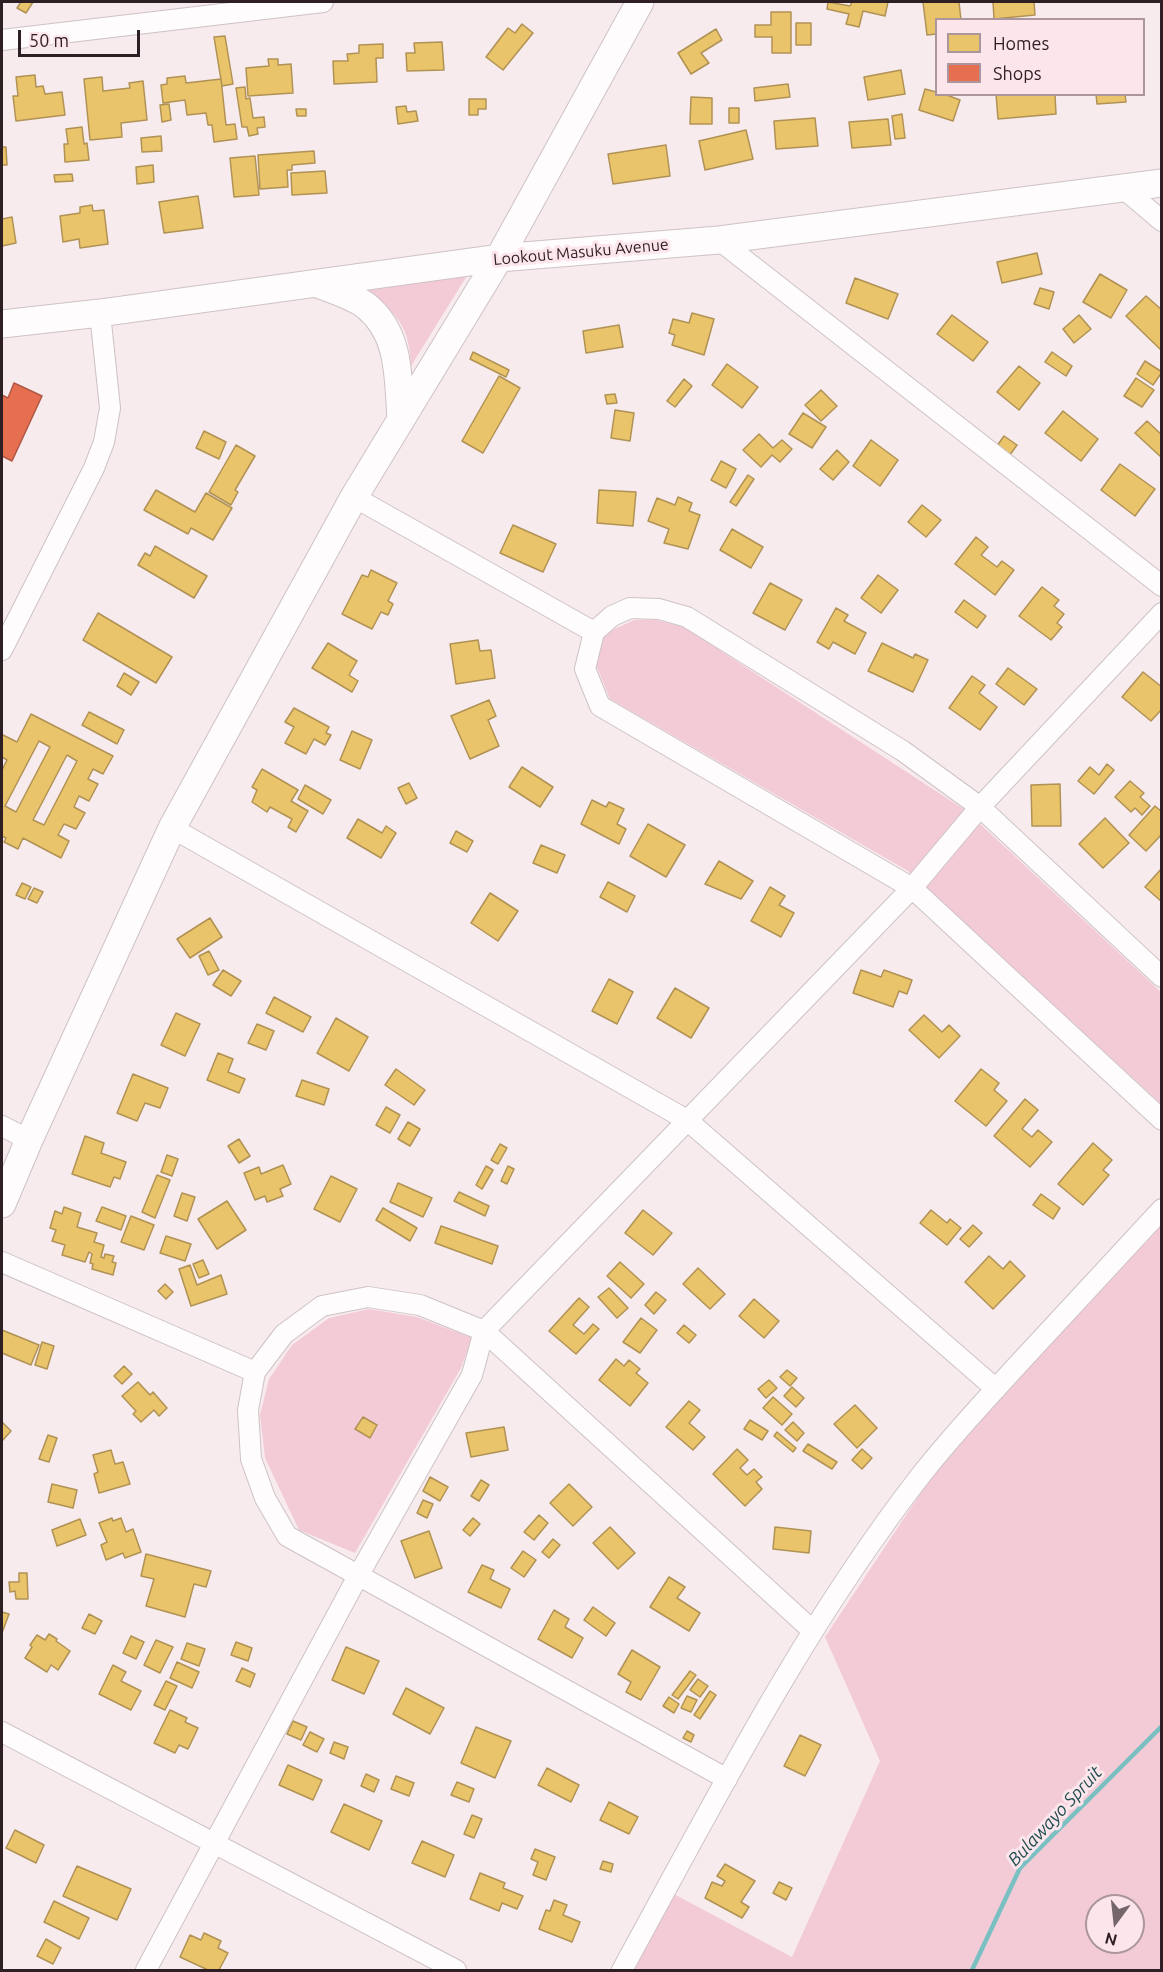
<!DOCTYPE html>
<style>
body{margin:0}
#map{position:relative;width:1163px;height:1972px;overflow:hidden;background:#f7ebee;font-family:Ubuntu,sans-serif}
canvas{display:block}
.frame{position:absolute;inset:0;border:3px solid #2d1f23;pointer-events:none}
.legend{position:absolute;left:935px;top:18px;width:210px;height:78px;box-sizing:border-box;background:#fde5ec;border:2px solid #aa969c;margin:0;padding:8px 10px;list-style:none;font-size:18px;color:#2d1f23}
.legend li{display:flex;align-items:center;gap:12px;height:30px}
.legend b{width:30px;border:2px solid #aa969c}
.north{position:absolute;left:1085px;top:1894px;width:60px;height:60px;box-sizing:border-box;background:#fde5ec;border:2px solid #aa969c;border-radius:50%;rotate:195deg;font-size:16px;font-weight:700;line-height:24px;text-align:center;color:#2d1f23}
.north::after{content:'';display:block;margin:auto;width:21px;height:27px;background:#74666a;clip-path:polygon(50% 0,100% 100%,50% 72%,0 100%)}
.scale{position:absolute;left:18px;top:30px;width:122px;height:27px;box-sizing:border-box;border:3px solid #2d1f23;border-top:0;padding-left:8px;font-size:18px;line-height:21px;white-space:nowrap;color:#2d1f23;-webkit-text-stroke:4px #fde5ec;paint-order:stroke}
</style>
<div id="map">
<canvas width="1163" height="1972"></canvas>
<div class="frame"></div>
<ul class="legend">
<li><b style="height:16px;background:#e9c46a"></b>Homes</li>
<li><b style="height:16px;background:#e76f51"></b>Shops</li>
</ul>
<div class="north">N</div>
<div class="scale">50 m</div>
</div>
<script>
const c = document.querySelector('canvas').getContext('2d');
c.lineJoin = 'round';
function fillPath(path, color) {
  c.fillStyle = color;
  c.fill(path, 'evenodd');
}
function stroke(path, color, width, dash) {
  c.strokeStyle = color;
  c.lineWidth = width;
  c.lineCap = dash ? 'butt' : 'round';
  c.setLineDash(dash || []);
  c.stroke(path);
}
function label(font, color, halo, rows, align = 'center') {
  c.font = font + ' Ubuntu,sans-serif';
  c.lineWidth = 6;
  c.setLineDash([]);
  c.textBaseline = 'middle';
  c.strokeStyle = halo;
  c.fillStyle = color;
  for (const [text, x, y, turn = 0] of rows) {
    c.save();
    c.translate(x, y);
    c.rotate((+turn || 0) * Math.PI / 180);
    c.textAlign = isNaN(turn) ? turn : align;
    if (halo) c.strokeText(text, 0, 0);
    c.fillText(text, 0, 0);
    c.restore();
  }
}
const green = new Path2D(`
 M468,274L411,366C410,358 410,350 408,342C404,319 381,299 361,291Z
 M634,620H656L684,627L965,810L1161,992V1104L908,871L610,699L596,665L604,634Z
 M1161,1224V1970H631L672,1893L792,1957L880,1761L825,1637L930,1479L1003,1395ZM1097,1906H1133V1942H1097Z
 M369,1309L417,1317L472,1338L461,1368L355,1553L299,1530L265,1458L260,1415L269,1379L292,1345L329,1318Z`);
const homes = new Path2D(`
 M21,2H33L26,13L17,8Z
 M828,2L850,6L852,2H888L885,16L863,11L859,27L846,24L849,14L827,9Z
 M923,2H959L961,20H936V34L927,35Z
 M993,2H1034L1035,15L994,19Z
 M771,12H791V53H772V37H755V25H771Z
 M796,23H811V45H796Z
 M522,24L533,33L503,70L486,57L508,28L515,33Z
 M716,29L722,40L701,53L709,63L691,74L678,53Z
 M225,36L233,84L222,86L214,37Z
 M442,42L444,70L407,71L406,53H415L414,43Z
 M383,44V58H376L377,82L334,84L333,61H348L347,54L359,53V45Z
 M268,59H278V65L291,64L293,93L248,96L246,68L269,66Z
 M901,70L905,94L868,100L864,77Z
 M35,75L36,87L43,86L45,94L62,92L65,115L16,121L13,96H18L16,77Z
 M185,76L186,83L221,79L226,125L235,124L237,139L214,142L212,125H208L206,113L187,115L185,100L163,103L161,85L167,84V78Z
 M102,77L103,91L130,88L129,83L143,81L147,120L121,123L122,137L90,140L84,79Z
 M788,84L790,97L755,101L754,88Z
 M245,87L246,99L250,98L253,118L264,117L265,127L257,128L258,134L249,136L247,127H242L236,88Z
 M925,89L936,92V94H944L960,100L953,121L919,110Z
 M996,94H1055L1056,114L998,119Z
 M1096,94H1125L1126,102L1097,104Z
 M691,97L712,98V124H690Z
 M469,99H486V109H478V115H469Z
 M169,104L171,120L162,122L160,105Z
 M406,106L407,112L416,111L418,121L398,124L396,107Z
 M729,108H739V123H729Z
 M296,109H306V116H297Z
 M902,114L905,138L895,139L892,116Z
 M815,118L818,146L776,149L774,121Z
 M888,119L891,145L852,148L849,122Z
 M82,127L84,144L87,143L89,160L65,162L64,144H68L66,129Z
 M746,130L753,159L705,170L699,141Z
 M161,136L162,151L142,152L141,138Z
 M666,145L670,176L613,184L608,154Z
 M2,147H6L7,165H2Z
 M314,151L315,163L292,165V170H287L288,187L260,189L258,155Z
 M255,156L259,195L234,197L230,158Z
 M153,165L154,182L137,184L136,167Z
 M325,171L327,193L292,195L291,173Z
 M72,174L73,181L55,182L54,175Z
 M198,196L203,228L164,233L159,202Z
 M92,205L93,211L104,210L108,244L80,248L79,239L63,242L60,216L80,213V207Z
 M12,217L16,243L2,246V219Z
 M1037,253L1042,274L1002,283L997,262Z
 M1100,274L1127,290L1111,318L1083,302Z
 M855,278L898,294L888,319L846,303Z
 M1040,288L1054,292L1049,309L1034,304Z
 M1146,296L1162,310V351L1126,316Z
 M692,313L714,319L704,355L672,345L675,335L669,333L673,319L689,323Z
 M952,315L988,342L973,361L937,334Z
 M1079,315L1091,329L1074,343L1063,329Z
 M619,325L623,347L586,353L583,331Z
 M473,352L509,370L506,377L470,359Z
 M1052,352L1072,366L1066,376L1045,362Z
 M1145,361L1162,372L1153,385L1137,374Z
 M727,364L758,387L742,408L712,385Z
 M1019,366L1040,383L1019,410L997,392Z
 M499,376L520,388L483,453L462,441Z
 M1136,378L1154,390L1142,407L1124,396Z
 M684,379L692,386L675,407L667,401Z
 M821,390L837,406L821,421L805,405Z
 M615,394L617,403L607,404L605,395Z
 M615,410L634,413L630,441L611,438Z
 M1063,411L1098,439L1081,461L1045,433Z
 M803,413L826,427L812,448L789,434Z
 M1147,421L1162,435V458L1135,433Z
 M204,431L226,442L219,459L196,448Z
 M759,434L773,448L782,440L792,449L780,462L772,455L761,467L743,450Z
 M1004,436L1017,445L1007,459L994,450Z
 M871,440L898,460L880,486L853,466Z
 M236,445L255,456L235,490L238,492L231,505L209,492Z
 M837,450L849,462L833,480L820,469Z
 M721,461L736,469L726,488L711,480Z
 M1120,464L1155,489L1135,516L1101,490Z
 M748,475L754,479L736,506L730,502Z
 M156,490L195,512L206,493L232,508L213,540L191,528L188,534L144,510Z
 M599,490L636,492L633,526L597,523Z
 M678,497L692,503L689,511L700,515L688,549L664,543L669,529L648,521L657,498L675,505Z
 M922,505L941,520L926,537L908,522Z
 M513,525L556,544L543,572L500,553Z
 M732,529L763,547L751,568L720,550Z
 M976,537L988,547L981,555L997,567L1002,561L1014,570L995,595L955,564Z
 M155,546L207,576L194,598L138,565L145,553L150,556Z
 M371,570L397,583L388,601L393,604L388,615L381,612L372,629L342,614L362,575L368,577Z
 M878,575L898,590L881,613L861,598Z
 M770,583L802,600L785,630L753,613Z
 M1042,587L1059,600L1054,606L1064,614L1057,623L1062,627L1051,640L1019,616Z
 M964,600L986,616L977,628L955,612Z
 M836,608L848,615L844,621L866,633L855,654L833,642L829,649L817,642Z
 M98,613L172,657L156,683L83,640Z
 M478,640L480,651L491,650L495,678L456,684L450,644Z
 M328,643L357,661L349,675L358,681L352,692L312,668Z
 M882,643L913,658L915,654L928,660L913,692L868,671Z
 M1008,668L1037,689L1024,705L996,684Z
 M1143,672L1162,687V709L1151,721L1122,697Z
 M124,673L139,682L131,695L117,686Z
 M972,676L985,685L979,693L997,707L980,730L949,708Z
 M489,700L496,716L488,720L499,746L470,759L451,716Z
 M294,708L329,727L326,733L331,735L325,745L314,739L306,754L285,743L294,727L285,722Z
 M89,712L124,730L117,744L82,725Z
 M31,714L113,756L103,774L93,769L88,779L98,784L89,801L79,796L74,807L85,813L76,829L64,824L58,835L69,841L61,858L23,838L18,849L4,842L6,838L2,836V770L7,760L2,757V737L3,735L17,742ZM39,741L50,747L16,812L5,806ZM67,755L77,761L44,825L33,820Z
 M352,731L372,740L360,769L340,760Z
 M1107,764L1114,770L1094,794L1078,781L1090,767L1099,775Z
 M522,767L553,787L540,807L509,787Z
 M262,769L298,790L291,801L308,811L296,832L288,827L292,819L270,807L267,812L252,802L257,790L252,787Z
 M1130,781L1144,793L1140,797L1150,806L1142,815L1135,808L1131,812L1115,797Z
 M409,783L417,798L406,804L398,788Z
 M1060,784L1061,826H1032L1031,785Z
 M305,785L331,800L323,814L298,799Z
 M592,800L606,807L609,802L624,809L617,824L626,829L619,844L581,824Z
 M1155,806L1162,812V834L1146,851L1129,835Z
 M1105,818L1129,843L1103,868L1079,844Z
 M358,819L382,833L386,826L396,833L381,858L347,838Z
 M648,824L685,845L666,877L630,856Z
 M456,831L473,841L467,852L450,843Z
 M541,845L565,855L557,873L533,863Z
 M719,861L753,881L741,899L705,884Z
 M1162,868V902L1145,887Z
 M608,882L635,896L627,912L600,897Z
 M22,883L31,887L25,899L16,895Z
 M770,887L785,896L779,905L794,913L781,937L751,921Z
 M34,888L43,892L37,903L28,899Z
 M490,893L518,911L498,941L471,923Z
 M210,918L222,937L190,958L177,939Z
 M209,951L219,970L208,975L199,956Z
 M223,970L241,981L231,996L213,985Z
 M861,970L881,977L884,970L912,980L907,994L899,991L893,1007L853,993Z
 M609,979L633,992L617,1024L592,1011Z
 M675,988L709,1008L691,1038L657,1018Z
 M274,997L311,1017L303,1032L266,1013Z
 M176,1013L200,1024L185,1056L161,1045Z
 M924,1015L942,1032L949,1025L960,1036L939,1058L909,1030Z
 M336,1018L368,1037L349,1071L317,1053Z
 M257,1024L274,1031L266,1050L248,1043Z
 M218,1053L233,1059L228,1072L245,1079L239,1093L207,1080Z
 M396,1069L425,1090L414,1105L385,1085Z
 M981,1069L999,1083L994,1090L1007,1101L986,1126L955,1101Z
 M133,1074L168,1088L160,1108L145,1103L137,1121L117,1113Z
 M302,1080L329,1089L324,1105L296,1096Z
 M1025,1099L1038,1110L1022,1129L1032,1137L1038,1130L1052,1142L1030,1167L994,1136Z
 M386,1107L400,1115L390,1133L376,1125Z
 M408,1122L420,1129L410,1146L398,1139Z
 M85,1136L104,1143L101,1153L126,1162L120,1179L114,1177L110,1187L72,1174Z
 M239,1139L250,1156L239,1163L228,1146Z
 M1093,1143L1112,1160L1103,1170L1109,1175L1083,1205L1058,1184Z
 M500,1144L507,1148L498,1164L491,1160Z
 M167,1155L178,1159L172,1176L161,1172Z
 M283,1165L291,1184L280,1189L283,1196L267,1202L265,1196L255,1200L244,1173L259,1167L261,1174Z
 M486,1166L493,1170L482,1189L476,1185Z
 M508,1166L514,1169L507,1184L501,1181Z
 M157,1175L170,1180L155,1218L142,1212Z
 M331,1176L357,1189L340,1222L314,1209Z
 M398,1183L432,1198L423,1217L390,1202Z
 M459,1192L489,1206L485,1216L454,1201Z
 M182,1193L195,1197L187,1221L174,1216Z
 M1041,1194L1060,1208L1053,1219L1033,1205Z
 M227,1201L246,1230L217,1249L198,1219Z
 M64,1207L81,1213L77,1227L97,1233L94,1242L104,1245L101,1257L104,1258L105,1254L114,1256L112,1262L116,1263L113,1275L92,1269L93,1264L90,1263L92,1254L89,1252L85,1262L62,1255L65,1245L52,1241L56,1230L50,1228L55,1211L62,1214Z
 M102,1207L126,1216L121,1230L96,1221Z
 M383,1208L417,1228L410,1241L376,1220Z
 M643,1210L672,1233L653,1255L625,1233Z
 M931,1210L947,1223L950,1219L961,1228L947,1245L920,1223Z
 M131,1216L154,1225L144,1250L121,1242Z
 M973,1225L982,1233L969,1247L960,1239Z
 M441,1226L498,1246L492,1264L435,1243Z
 M166,1236L191,1244L185,1261L160,1253Z
 M989,1256L1003,1269L1010,1261L1025,1276L993,1309L965,1282Z
 M203,1260L209,1274L199,1278L193,1264Z
 M620,1262L644,1284L631,1298L607,1276Z
 M190,1265L197,1285L221,1275L227,1294L191,1306L179,1269Z
 M698,1268L725,1294L710,1309L683,1284Z
 M165,1284L173,1292L166,1299L158,1291Z
 M609,1288L628,1308L617,1318L598,1297Z
 M656,1292L666,1300L654,1314L645,1305Z
 M579,1298L589,1307L573,1325L584,1334L593,1324L599,1329L576,1354L549,1331Z
 M754,1299L779,1321L764,1338L739,1316Z
 M641,1318L657,1330L640,1353L623,1342Z
 M684,1325L696,1335L689,1343L677,1333Z
 M2,1330L39,1345L31,1365L2,1353Z
 M42,1342L54,1346L47,1369L35,1365Z
 M616,1359L624,1366L629,1360L640,1369L636,1373L648,1383L630,1406L599,1380Z
 M124,1366L132,1374L122,1384L114,1376Z
 M787,1370L797,1378L790,1386L780,1377Z
 M769,1380L777,1388L766,1398L758,1389Z
 M138,1382L150,1395L153,1392L167,1408L159,1416L154,1410L141,1422L133,1414L136,1411L122,1396Z
 M792,1387L804,1398L796,1407L784,1396Z
 M773,1397L792,1414L782,1425L763,1408Z
 M689,1401L700,1410L689,1423L705,1437L693,1450L666,1427Z
 M855,1405L877,1428L857,1448L834,1424Z
 M363,1417L377,1425L370,1438L355,1429Z
 M750,1420L768,1431L762,1440L744,1429Z
 M2,1422L11,1431L2,1441Z
 M793,1422L804,1433L797,1441L785,1430Z
 M504,1427L508,1450L471,1457L466,1433Z
 M777,1432L796,1448L793,1452L774,1436Z
 M48,1435L57,1438L49,1462L39,1459Z
 M808,1444L837,1462L832,1469L803,1451Z
 M737,1449L748,1460L740,1468L747,1475L754,1469L762,1477L756,1482L762,1489L745,1506L713,1474Z
 M862,1449L872,1458L862,1469L852,1460Z
 M111,1450L115,1464L123,1462L130,1484L99,1493L94,1474L98,1472L93,1455Z
 M430,1477L448,1487L440,1501L423,1491Z
 M481,1480L489,1485L479,1501L471,1496Z
 M52,1484L77,1490L73,1508L48,1502Z
 M569,1484L592,1507L573,1526L550,1503Z
 M423,1500L433,1504L427,1518L417,1513Z
 M539,1515L548,1523L534,1540L524,1532Z
 M112,1518L113,1521L121,1518L126,1532L133,1529L141,1552L125,1558L123,1553L106,1560L101,1545L107,1542L99,1523Z
 M473,1518L480,1524L470,1536L463,1530Z
 M80,1519L86,1535L57,1546L52,1530Z
 M610,1527L635,1553L618,1569L593,1543Z
 M775,1527L811,1531L809,1553L773,1549Z
 M429,1531L442,1568L415,1578L401,1541Z
 M553,1539L560,1545L549,1558L542,1552Z
 M523,1551L536,1560L524,1577L511,1568Z
 M146,1554L211,1571L206,1587L194,1584L185,1617L146,1606L154,1579L141,1576Z
 M482,1565L494,1570L490,1579L510,1589L501,1608L468,1592Z
 M19,1573H27L28,1599H16L15,1591L10,1592L9,1582H19Z
 M669,1577L685,1587L677,1598L700,1613L689,1631L650,1607Z
 M593,1607L615,1623L606,1636L584,1620Z
 M554,1610L569,1619L565,1627L583,1638L572,1658L538,1639Z
 M2,1612L9,1614L2,1633Z
 M89,1614L102,1621L95,1634L82,1628Z
 M49,1634L57,1639L56,1641L70,1651L58,1670L51,1665L47,1672L25,1658L32,1647L30,1645L37,1635L45,1640Z
 M131,1636L144,1642L136,1659L123,1653Z
 M156,1640L173,1647L160,1673L144,1665Z
 M236,1642L252,1648L248,1661L231,1655Z
 M187,1643L205,1649L199,1666L181,1659Z
 M346,1647L379,1661L364,1694L332,1680Z
 M632,1650L660,1667L641,1700L626,1692L631,1682L618,1674Z
 M177,1662L199,1672L192,1688L170,1678Z
 M113,1665L126,1672L121,1681L141,1691L131,1710L99,1694Z
 M242,1668L255,1674L250,1687L236,1681Z
 M690,1671L696,1675L678,1699L672,1695Z
 M698,1679L708,1686L700,1697L690,1690Z
 M166,1681L177,1686L165,1710L154,1705Z
 M406,1688L444,1708L430,1734L393,1714Z
 M710,1691L716,1695L700,1719L694,1715Z
 M687,1696L697,1700L691,1712L681,1708Z
 M669,1697L679,1704L674,1713L663,1706Z
 M170,1710L187,1718L185,1722L198,1728L188,1749L179,1745L175,1753L154,1743Z
 M293,1721L307,1727L301,1740L287,1734Z
 M476,1727L511,1741L495,1778L461,1763Z
 M687,1731L694,1735L691,1742L683,1738Z
 M310,1732L324,1739L317,1752L303,1745Z
 M800,1735L821,1745L805,1776L784,1766Z
 M334,1742L348,1747L344,1759L330,1753Z
 M288,1765L322,1780L313,1800L279,1785Z
 M547,1768L579,1785L571,1802L538,1785Z
 M366,1774L379,1780L374,1792L361,1786Z
 M396,1776L414,1783L409,1796L391,1789Z
 M457,1782L474,1789L469,1802L451,1795Z
 M609,1802L638,1817L629,1834L600,1820Z
 M344,1804L382,1821L369,1850L331,1832Z
 M472,1815L482,1819L474,1838L464,1834Z
 M15,1830L44,1845L36,1863L6,1848Z
 M422,1841L454,1855L445,1877L412,1863Z
 M535,1849L555,1857L546,1880L533,1875L538,1862L531,1859Z
 M603,1861L613,1864L611,1872L600,1869Z
 M725,1864L755,1881L741,1902L749,1907L742,1918L705,1898L712,1882L722,1886L725,1881L717,1876Z
 M77,1866L131,1889L117,1920L63,1896Z
 M480,1873L505,1883L503,1888L523,1896L517,1909L502,1903L499,1911L470,1899Z
 M779,1882L792,1888L786,1900L773,1893Z
 M554,1900L567,1905L563,1915L580,1922L572,1942L539,1929L546,1910L550,1911Z
 M54,1901L89,1918L79,1939L44,1922Z
 M204,1933L221,1941L218,1948L228,1953L219,1970H208L180,1957L190,1935L201,1940Z
 M46,1939L61,1948L53,1964L37,1956Z`);
const shops = new Path2D(`
 M14,383L42,396L12,461L2,456V395L8,398Z`);
const stream = new Path2D(`
 M972,1970L1020,1868L1162,1726`);
const street = new Path2D(`
 M2,40L323,2
 M1123,188L1162,221
 M719,240L1162,586
 M354,497L594,632
 M2,650L94,468L104,442L110,408L100,313
 M172,828L687,1120L996,1389
 M1162,977L980,807L903,751L687,617L659,609L630,608L612,616L594,632L585,669L600,706L912,888L1162,1120
 M2,1126L29,1140
 M2,1262L255,1372
 M2,1732L456,1970
 M727,1779L287,1536L265,1498L251,1459L248,1410L255,1372L284,1334L322,1306L368,1297L420,1305L484,1331L813,1631
 M146,1970L358,1576L472,1375L484,1331L912,888L980,807L1162,613
 M622,1970C714,1802 803,1627 921,1475C953,1434 989,1396 1024,1358C1070,1308 1116,1258 1162,1209`);
const secondary = new Path2D(`
 M318,284C333,290 351,295 365,305C401,333 398,378 401,420
 M2,324L100,313L499,258L719,240L1162,183
 M2,1204L29,1140L172,828L354,497L499,258L640,2`);
const streetNames = [
 ["Lookout Masuku Avenue",581,252,-5]
];
const waterNames = [
 ["Bulawayo Spruit",1055,1816,-47]
];
fillPath(green, '#f3cbd7');
fillPath(homes, '#e9c46a');
stroke(homes, '#b19255', 1.5);
fillPath(shops, '#e76f51');
stroke(shops, '#af5743', 1.5);
stroke(stream, '#7ac0c3', 4.5);
stroke(street, '#cec2c5', 22);
stroke(secondary, '#cec2c5', 29);
stroke(street, '#fefcfc', 20);
stroke(secondary, '#fefcfc', 27);
label('16px', '#2d1f23', '#fde5ec', streetNames);
label('italic 18px', '#204d4f', '#fde5ec', waterNames);
</script>
